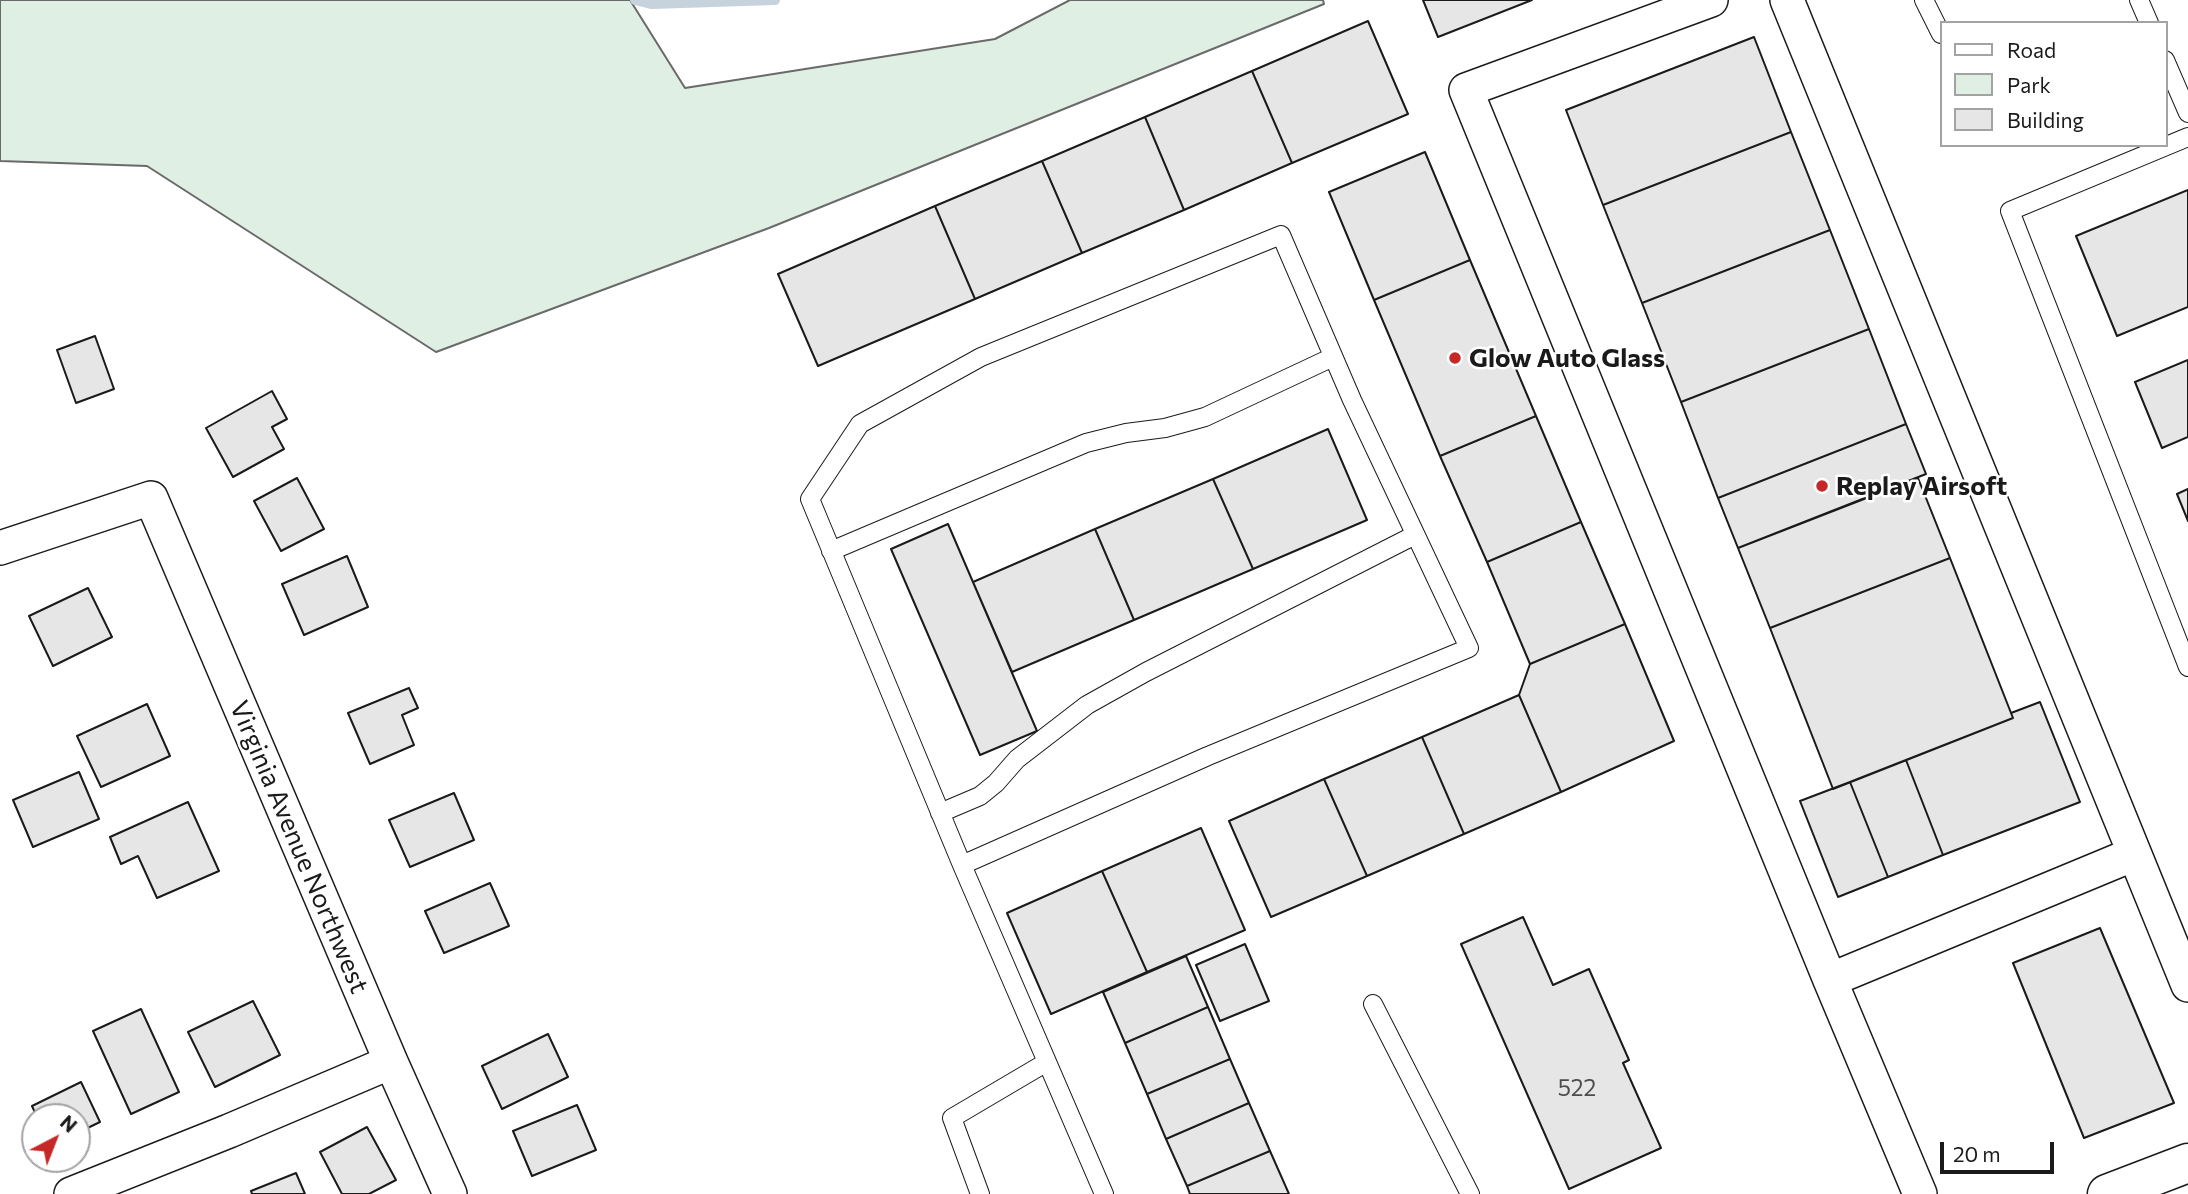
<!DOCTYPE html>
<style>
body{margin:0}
#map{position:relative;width:2188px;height:1194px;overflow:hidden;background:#fff;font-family:Commissioner,sans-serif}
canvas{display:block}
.legend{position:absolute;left:1940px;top:21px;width:228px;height:126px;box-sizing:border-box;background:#fff;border:2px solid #a3a3a3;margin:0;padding:9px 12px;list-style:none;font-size:21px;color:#1a1a1a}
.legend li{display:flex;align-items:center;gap:14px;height:35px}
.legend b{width:35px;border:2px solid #a3a3a3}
.north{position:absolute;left:21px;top:1103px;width:70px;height:70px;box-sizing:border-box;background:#fff;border:2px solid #a3a3a3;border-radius:50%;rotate:42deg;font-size:19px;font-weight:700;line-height:28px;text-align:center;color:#1a1a1a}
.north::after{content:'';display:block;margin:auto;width:24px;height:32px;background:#c62828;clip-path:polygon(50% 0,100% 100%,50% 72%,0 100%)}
.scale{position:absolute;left:1940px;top:1142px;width:114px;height:32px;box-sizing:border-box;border:4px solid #1a1a1a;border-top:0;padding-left:9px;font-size:21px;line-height:24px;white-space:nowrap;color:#1a1a1a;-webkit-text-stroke:5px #fff;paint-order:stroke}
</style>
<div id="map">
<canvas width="2188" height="1194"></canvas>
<ul class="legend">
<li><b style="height:9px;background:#fff"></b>Road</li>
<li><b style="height:19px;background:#e0efe3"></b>Park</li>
<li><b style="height:19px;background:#e6e6e6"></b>Building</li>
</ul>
<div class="north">N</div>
<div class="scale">20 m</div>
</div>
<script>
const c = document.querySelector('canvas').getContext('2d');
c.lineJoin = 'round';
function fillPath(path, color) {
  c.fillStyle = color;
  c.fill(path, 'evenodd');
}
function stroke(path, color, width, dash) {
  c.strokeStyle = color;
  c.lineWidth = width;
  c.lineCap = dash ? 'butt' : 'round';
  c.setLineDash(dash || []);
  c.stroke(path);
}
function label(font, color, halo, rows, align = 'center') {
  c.font = font + ' Commissioner,sans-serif';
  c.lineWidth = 5;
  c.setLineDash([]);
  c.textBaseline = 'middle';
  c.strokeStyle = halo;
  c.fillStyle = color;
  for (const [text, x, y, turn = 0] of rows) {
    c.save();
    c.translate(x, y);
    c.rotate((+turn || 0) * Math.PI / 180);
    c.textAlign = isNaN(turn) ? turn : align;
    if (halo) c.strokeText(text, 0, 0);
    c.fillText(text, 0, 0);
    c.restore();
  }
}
const green = new Path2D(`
 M0,0H630L685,88L995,39L1070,0H1323L1324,4L769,228L436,352L147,166L0,161Z`);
const stream = new Path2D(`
 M635,0L651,4L775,0`);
const building = new Path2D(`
 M1423,0H1532L1438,37Z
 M1368,21L1408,114L1292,163L1252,71Z
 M1754,37L1791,132L1603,205L1566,110Z
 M1252,71L1292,163L1184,210L1145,117Z
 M1145,117L1184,210L1082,253L1042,161Z
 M1791,132L1830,230L1642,303L1603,205Z
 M1425,152L1470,260L1374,300L1329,192Z
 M1042,161L1082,253L975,299L935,206Z
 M2188,190V307L2117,336L2076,236Z
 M935,206L975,299L818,366L778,274Z
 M1830,230L1869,329L1681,402L1642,303Z
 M1470,260L1536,416L1440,456L1374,300Z
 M1869,329L1906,424L1718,498L1681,402Z
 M95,336L114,389L76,403L57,350Z
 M2188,360V437L2162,448L2135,382Z
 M272,391L287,419L272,427L284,449L233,477L206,428Z
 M1536,416L1581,522L1487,562L1440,456Z
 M1906,424L1926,474L1738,548L1718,498Z
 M1328,429L1367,520L1253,569L1213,479Z
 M297,478L324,529L281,551L254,501Z
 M1918,478L1950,558L1770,628L1738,548Z
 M1213,479L1253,569L1134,620L1095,529Z
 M2188,489V521L2177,494Z
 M1581,522L1625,624L1530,664L1487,562Z
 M948,524L1037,731L980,755L891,549Z
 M1095,529L1134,620L1012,672L973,582Z
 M347,556L368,607L304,635L282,584Z
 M1950,558L2013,718L1833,789L1770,628Z
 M88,588L112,637L53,666L29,616Z
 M1625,624L1674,741L1561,792L1519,695L1530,664Z
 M409,688L418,708L402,715L414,745L370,764L348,713Z
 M1519,695L1561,792L1464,834L1422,737Z
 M2040,702L2080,802L1943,855L1906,760L2013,718L2011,713Z
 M147,704L170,756L101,787L77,736Z
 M1422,737L1464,834L1367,876L1324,779Z
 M1906,760L1943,855L1888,877L1850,782Z
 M79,772L99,819L33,847L13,800Z
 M1324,779L1367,876L1271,917L1229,821Z
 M1850,782L1888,877L1838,897L1800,801Z
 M454,793L474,840L410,867L389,820Z
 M188,802L219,871L157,898L138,856L121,864L110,837Z
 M1201,828L1245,930L1147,972L1102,871Z
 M1102,871L1147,972L1051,1014L1007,913Z
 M490,883L509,926L444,953L425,911Z
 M1523,917L1553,985L1589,969L1629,1060L1623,1063L1661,1148L1569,1189L1461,944Z
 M2100,928L2174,1103L2084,1138L2013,963Z
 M1245,944L1269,1001L1220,1021L1196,965Z
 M1186,956L1208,1007L1125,1043L1103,992Z
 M253,1001L280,1055L215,1087L188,1032Z
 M1208,1007L1230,1059L1147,1094L1125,1043Z
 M141,1009L179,1092L131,1114L93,1031Z
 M548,1034L568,1077L502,1109L482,1066Z
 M1230,1059L1249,1103L1166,1139L1147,1094Z
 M81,1082L100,1122L77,1133V1117H37L32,1106Z
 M1249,1103L1270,1151L1187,1186L1166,1139Z
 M577,1105L596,1150L532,1176L513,1131Z
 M367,1127L396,1180L369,1194H342L320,1152Z
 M1270,1151L1289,1194H1190L1187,1186Z
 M296,1173L305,1194H252L251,1191Z`);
const lane = new Path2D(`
 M1924,0L1941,34
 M2139,0L2149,23
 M2165,60L2188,113
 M2188,137L2010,211L2188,667
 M831,551L1086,443L1126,433L1165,428L1205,417L1333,357
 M940,813L980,796L996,783L1017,759L1087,705L1146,672L1415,535
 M962,865L1208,756L1469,648L1352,400L1281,235L981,357L860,424L810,499L962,865L1104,1194
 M1373,1004L1470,1194
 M980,1194L952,1118L1047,1062`);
const street = new Path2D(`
 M1711,0L1466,90L1830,980L1920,1194
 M1787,0L2188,985
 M0,548L151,498L391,1062L450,1194
 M1830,980L2134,854
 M71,1194L229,1131L391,1062`);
const primary = new Path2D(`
 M2107,1194L2188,1163`);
const markers = [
 [1455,358,7,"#c62828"],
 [1822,486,7,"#c62828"]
];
const numberNames = [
 ["522",1577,1088]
];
const poiNames = [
 ["Glow Auto Glass",1469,358],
 ["Replay Airsoft",1836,486]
];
const streetNames = [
 ["Virginia Avenue Northwest",299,847,67]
];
fillPath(green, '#e0efe3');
stroke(green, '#6a6a6a', 2);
stroke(stream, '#c6d2dc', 10);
fillPath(building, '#e6e6e6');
stroke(building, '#1a1a1a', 2);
stroke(lane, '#1a1a1a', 20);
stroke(street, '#1a1a1a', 36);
stroke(primary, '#1a1a1a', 41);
stroke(lane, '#fff', 18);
stroke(street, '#fff', 33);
stroke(primary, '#fff', 38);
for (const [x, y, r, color] of markers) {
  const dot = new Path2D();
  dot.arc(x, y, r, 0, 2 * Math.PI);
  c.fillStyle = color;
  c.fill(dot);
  stroke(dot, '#fff', 2.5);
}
label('23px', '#4d4d4d', null, numberNames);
label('bold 26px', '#1a1a1a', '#fff', poiNames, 'left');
label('26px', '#1a1a1a', '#fff', streetNames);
</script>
